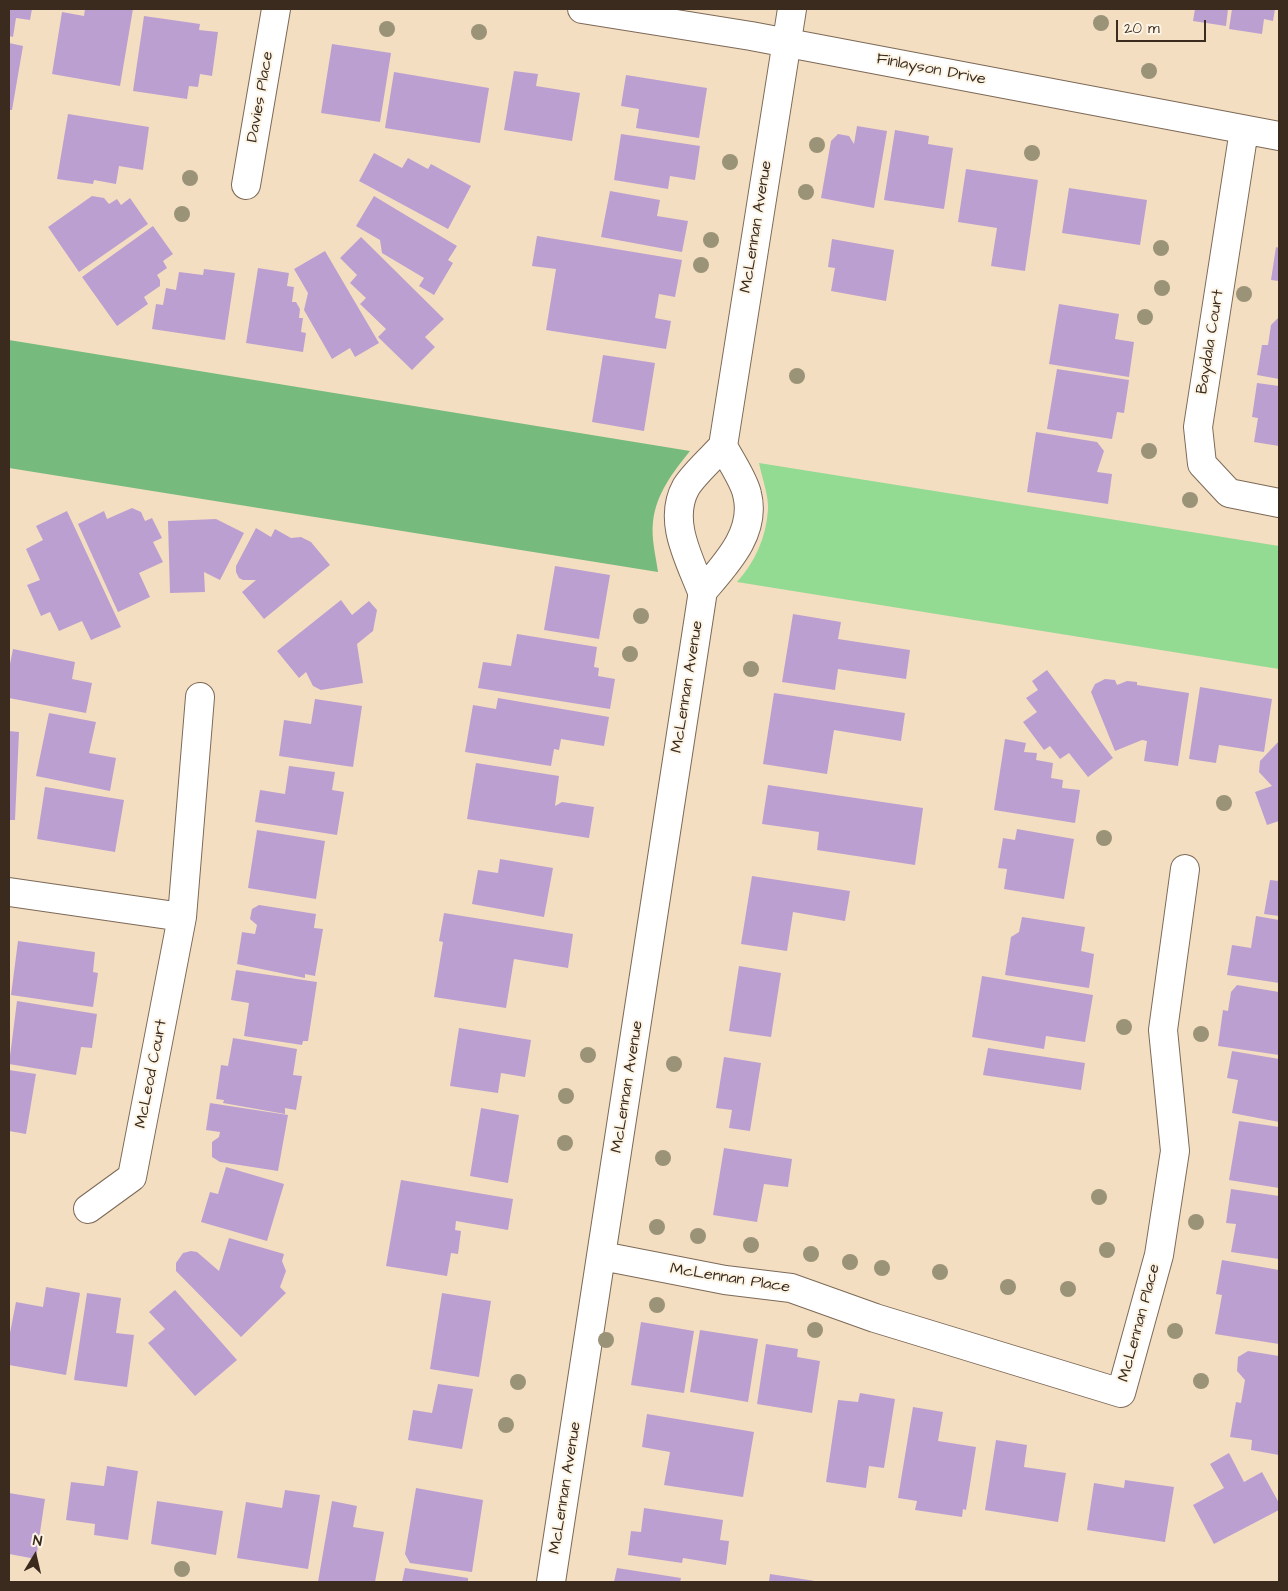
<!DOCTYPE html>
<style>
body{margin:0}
#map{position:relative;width:1288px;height:1591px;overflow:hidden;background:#f4dec1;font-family:"Architects Daughter",sans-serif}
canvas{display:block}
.frame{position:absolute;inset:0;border:10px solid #3b2a1e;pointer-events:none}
.north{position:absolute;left:10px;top:1531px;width:50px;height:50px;-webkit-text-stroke:4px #fcf5e5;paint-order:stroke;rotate:9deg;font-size:14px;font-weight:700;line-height:20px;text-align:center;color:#3b2a1e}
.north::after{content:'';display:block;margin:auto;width:18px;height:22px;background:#3b2a1e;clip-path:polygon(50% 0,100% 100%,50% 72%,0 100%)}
.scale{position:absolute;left:1116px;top:20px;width:90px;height:22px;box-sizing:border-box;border:2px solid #3b2a1e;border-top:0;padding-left:6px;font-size:15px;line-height:18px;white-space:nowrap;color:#3b2a1e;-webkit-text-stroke:4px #fcf5e5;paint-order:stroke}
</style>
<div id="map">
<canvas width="1288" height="1591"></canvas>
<div class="frame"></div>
<div class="north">N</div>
<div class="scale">20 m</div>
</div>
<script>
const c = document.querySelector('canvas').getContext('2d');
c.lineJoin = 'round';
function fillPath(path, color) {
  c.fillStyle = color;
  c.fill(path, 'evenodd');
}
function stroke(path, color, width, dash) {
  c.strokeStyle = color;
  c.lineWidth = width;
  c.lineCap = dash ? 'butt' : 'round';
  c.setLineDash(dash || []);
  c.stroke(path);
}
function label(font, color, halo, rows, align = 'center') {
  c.font = font + ' "Architects Daughter",sans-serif';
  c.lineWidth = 4;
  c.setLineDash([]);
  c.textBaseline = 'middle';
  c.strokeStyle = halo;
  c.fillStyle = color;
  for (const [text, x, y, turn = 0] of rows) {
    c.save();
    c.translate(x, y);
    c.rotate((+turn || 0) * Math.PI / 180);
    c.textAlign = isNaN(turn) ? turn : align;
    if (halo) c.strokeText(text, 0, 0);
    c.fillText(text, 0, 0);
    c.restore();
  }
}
const green = new Path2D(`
 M759,463L1279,546V669L737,582C755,562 766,538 768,510C769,496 762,478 759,463Z`);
const forest = new Path2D(`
 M9,340L690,451C673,472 656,494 653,522C651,538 656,557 658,572L9,468Z`);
const building = new Path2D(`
 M9,9H32L30,20L16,18L13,37L9,36Z
 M85,9H133L120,86L52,74L62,12L84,16Z
 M1195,9H1228L1226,26L1193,21Z
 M1232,9H1275L1273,21L1264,19L1262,34L1229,29Z
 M144,16L200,24L199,30L218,32L212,76L200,74L198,87L189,86L187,99L133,91Z
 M9,43L23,46L12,110H9Z
 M332,44L391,53L380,122L321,113Z
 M514,71L538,74L536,86L580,93L572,141L504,130Z
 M394,72L489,88L480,143L385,128Z
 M626,75L707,88L699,138L636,128L639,109L621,106Z
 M68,114L149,127L143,170L119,166L116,184L94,180L93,184L57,179Z
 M857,126L887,131L874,208L821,198L831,141L838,134L849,136L854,144Z
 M895,130L929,136L928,144L953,148L944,209L884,200Z
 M621,134L700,146L695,180L670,176L668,189L614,180Z
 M374,153L402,168L408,158L428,169L431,164L471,186L448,229L359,181Z
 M966,169L1038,180L1025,271L991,266L997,228L958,222Z
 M1069,188L1147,200L1140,245L1062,233Z
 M610,191L660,200L657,216L688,221L682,252L601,237Z
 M92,196L104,198L109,204L117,199L121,205L130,198L148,224L79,272L48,227Z
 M374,196L457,246L448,260L453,263L434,295L419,286L424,278L382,253L380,240L356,226Z
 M153,226L173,254L163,261L167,268L157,275L160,280V286L144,297L148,304L117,326L82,277Z
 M537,236L682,260L675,297L659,294L655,318L671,321L666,349L546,330L556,269L532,266Z
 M361,237L444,319L425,337L435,347L412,370L378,337L386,329L360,304L366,298L350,283L357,275L340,258Z
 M832,239L894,250L886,301L831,291L835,268L828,267Z
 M1276,247L1279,248V281L1271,280Z
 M325,251L379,343L355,357L350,348L332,359L304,310L308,293L294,269Z
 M258,268L289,273L287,286L294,287L292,302H296L300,309L299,318H303L301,332L306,333L303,352L246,343Z
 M204,269L235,273L225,340L152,329L156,304L163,305L166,288L176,290L179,272L203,275Z
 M1059,304L1119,314L1115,339L1134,342L1129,377L1049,364Z
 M1279,317V379L1257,375L1262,345H1268L1271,325Z
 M603,355L655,363L644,431L592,422Z
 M1057,369L1129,380L1124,413L1117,412L1112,439L1047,429Z
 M1257,383L1279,386V446L1254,442L1258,418L1252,417Z
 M1036,432L1097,442L1104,451L1097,472L1112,474L1108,504L1027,492Z
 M132,508L141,512L145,521L152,518L162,538L153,542L163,562L139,573L150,597L118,612L78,524L104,511L107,519Z
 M67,511L121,627L91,640L82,621L59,631L50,612L41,616L27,585L40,580L26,549L43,540L36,526Z
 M216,519L244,533L220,580L204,572L205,592L170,593L168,521Z
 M256,528L271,537L275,529L291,538L301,537L311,542L330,565L264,619L242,592L256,580H243L239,578L236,572V566Z
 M555,566L610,575L599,639L544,630Z
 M341,600L352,615L369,601L377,610L373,631L357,644L363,683L321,690L313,686L306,672L299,678L277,651Z
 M793,614L841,622L838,639L910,650L906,679L838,669L835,690L782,682Z
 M517,634L597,647L594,667L599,668L598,676L615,679L610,709L478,688L483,662L511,666Z
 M13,649L75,662L72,679L92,683L86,713L9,698V669Z
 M1047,670L1113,758L1088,777L1069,753L1060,759L1050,746L1044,750L1023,722L1037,712L1026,698L1038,690L1032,681Z
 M1105,679L1115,680L1117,685L1127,681L1137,682V685L1189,693L1178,766L1144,761L1147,741L1142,740L1115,751L1091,692L1095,684Z
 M1200,687L1272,699L1264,752L1219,745L1216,763L1189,759Z
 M774,693L905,713L901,741L834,730L827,774L763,764Z
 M498,698L609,717L604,746L561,739L559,750L554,749L551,766L465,752L473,705L496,709Z
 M315,699L362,706L353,767L279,756L284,720L311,724Z
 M49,713L96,722L89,753L116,758L110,791L36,776Z
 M9,731L19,732L15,820H9Z
 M1005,739L1026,743L1024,752L1037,753L1036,760L1053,763L1051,778L1063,780L1062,788L1080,790L1075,823L994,810Z
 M1279,741V821L1267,825L1255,792L1272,786L1259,772L1260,761Z
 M476,763L559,776L555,806L562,802L594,807L589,838L467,819Z
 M289,766L335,772L332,790L344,792L337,835L255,822L260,790L285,794Z
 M768,785L923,808L915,865L817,850L819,832L762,824Z
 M45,787L124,800L115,852L37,839Z
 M1017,829L1074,839L1064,899L1004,889L1007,869L998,868L1003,838L1015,840Z
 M257,830L325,841L316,899L248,888Z
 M500,859L553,868L544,917L472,904L478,870L498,873Z
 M752,876L850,891L845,921L793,912L787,951L741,944Z
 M1270,880L1279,881V916L1264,914Z
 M259,905L316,914L314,928L323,929L315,976L305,974V978L237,964L242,932L255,934L257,925L250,919L252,909Z
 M444,913L573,934L568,968L514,959L506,1008L434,997L443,942L439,941Z
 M1256,916L1279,920V983L1227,975L1232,945L1251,948Z
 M1022,917L1085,927L1081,951L1094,954L1089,988L1005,975L1011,937L1019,932Z
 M18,941L95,952L93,972L98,973L93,1007L11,995Z
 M739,966L781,973L771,1037L729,1031Z
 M236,970L317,982L308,1041H303L302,1045L244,1036L249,1003L231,1000Z
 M982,976L1093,995L1085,1042L1046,1036L1044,1049L972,1037Z
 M1237,985L1279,992V1055L1218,1046L1223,1010L1228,1011L1231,992Z
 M17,1001L97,1014L92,1048L81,1047L76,1075L9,1064Z
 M459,1028L531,1040L525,1077L501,1073L498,1093L450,1086Z
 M233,1038L297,1049L293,1075L302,1076L296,1110L285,1108V1114L223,1103L224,1100L216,1099L221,1065L228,1066Z
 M988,1048L1085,1063L1081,1090L983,1075Z
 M1232,1051L1279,1059V1122L1232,1113L1238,1080L1227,1078Z
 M724,1057L761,1063L750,1131L729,1128L732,1110L716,1108Z
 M9,1070L36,1074L26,1134L9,1131Z
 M210,1103L288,1115L278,1171L220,1162L212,1157V1142L219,1137L220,1132L206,1130Z
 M481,1108L519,1115L508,1183L470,1176Z
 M1239,1121L1279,1127V1188L1229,1180Z
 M724,1148L792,1159L788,1187L764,1184L757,1222L713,1215Z
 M226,1167L284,1184L267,1241L201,1222L210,1192L218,1194Z
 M401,1180L513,1199L508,1230L456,1221L455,1230L461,1231L458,1254L451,1253L447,1276L386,1266Z
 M1231,1189L1279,1196V1259L1231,1252L1236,1224L1226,1223Z
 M229,1238L284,1254L282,1261L286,1271L280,1287L286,1293L241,1337L176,1271V1263L183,1253L191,1251L197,1252L219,1271Z
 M1222,1260L1279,1270V1344L1215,1334L1222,1295L1216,1294Z
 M46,1287L80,1293L66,1375L9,1365V1338L16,1302L43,1307Z
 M175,1290L237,1360L195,1396L148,1343L165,1329L149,1312Z
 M87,1293L121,1298L116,1333L134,1335L127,1387L74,1380Z
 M442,1293L491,1301L479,1377L430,1369Z
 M641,1322L694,1331L684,1393L631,1385Z
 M700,1330L758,1339L748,1402L690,1392Z
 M766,1344L798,1349L797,1357L820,1361L812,1413L757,1404Z
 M1248,1351L1279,1356V1455L1251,1450L1252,1440L1230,1437L1236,1402L1241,1403L1245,1380L1237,1371L1238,1357Z
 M438,1384L473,1389L462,1449L408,1440L413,1410L432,1413Z
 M860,1393L895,1399L884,1468L869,1466L866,1488L826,1482L838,1400L858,1402Z
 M913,1407L943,1412L938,1441L976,1447L966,1510L963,1509L962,1517L915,1510L917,1501L898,1498Z
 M647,1414L754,1432L743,1497L664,1485L670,1452L642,1447Z
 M996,1440L1027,1445L1024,1467L1066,1473L1058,1522L985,1510Z
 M1229,1453L1244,1482L1262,1472L1279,1503V1510L1214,1544L1193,1505L1224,1488L1210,1464Z
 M107,1466L138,1471L128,1540L94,1535L95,1524L66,1520L71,1482L104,1486Z
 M1125,1480L1174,1487L1165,1542L1087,1530L1094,1483L1124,1488Z
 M416,1488L483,1500L472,1572L410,1563L405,1554Z
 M285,1490L320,1495L308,1569L237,1558L246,1502L282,1508Z
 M9,1493L45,1499L36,1559L9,1554Z
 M157,1501L223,1511L216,1555L151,1544Z
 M332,1501L357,1506L353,1527L384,1532L375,1582H318Z
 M644,1508L723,1520L720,1540L729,1541L726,1565L683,1558L682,1563L628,1555L631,1531L641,1532Z
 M405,1568L468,1578V1582H402Z
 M617,1568L681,1578L680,1582H614Z
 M770,1574L815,1581V1582H769Z`);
const minor = new Path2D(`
 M582,9L751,36L1279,136
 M1244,130L1198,427L1202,464L1229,493L1279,503
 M246,185L276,9
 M702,592C725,565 757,533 747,494C744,480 730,460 723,446
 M9,892L182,917
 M88,1209L132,1177L182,917L200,697
 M602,1256L725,1280L791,1288L875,1318L1121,1393L1159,1255L1175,1151L1163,1030L1185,869
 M551,1582L702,597V592C690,560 667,521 686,487C694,474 712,458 723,446L792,9`);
const trees = [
 [1101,23],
 [387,29],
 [479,32],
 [1149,71],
 [817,145],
 [1032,153],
 [730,162],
 [190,178],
 [806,192],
 [182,214],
 [711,240],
 [1161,248],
 [701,265],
 [1162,288],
 [1244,294],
 [1145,317],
 [797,376],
 [1149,451],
 [1190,500],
 [641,616],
 [630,654],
 [751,669],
 [1224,803],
 [1104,838],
 [1124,1027],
 [1201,1034],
 [588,1055],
 [674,1064],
 [566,1096],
 [565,1143],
 [663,1158],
 [1099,1197],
 [1196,1222],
 [657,1227],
 [698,1236],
 [751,1245],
 [1107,1250],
 [811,1254],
 [850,1262],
 [882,1268],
 [940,1272],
 [1008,1287],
 [1068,1289],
 [657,1305],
 [815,1330],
 [1175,1331],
 [606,1340],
 [1201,1381],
 [518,1382],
 [506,1425],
 [182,1569]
];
const streetNames = [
 ["Finlayson Drive",931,70,11],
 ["Davies Place",261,97,-80],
 ["McLennan Avenue",757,227,-81],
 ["Baydala Court",1211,342,-81],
 ["McLennan Avenue",688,687,-81],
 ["McLeod Court",152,1074,-79],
 ["McLennan Avenue",628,1087,-81],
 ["McLennan Place",730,1279,9],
 ["McLennan Place",1140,1323,-75],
 ["McLennan Avenue",566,1488,-81]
];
fillPath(green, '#93da93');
fillPath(forest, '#76ba7d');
fillPath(building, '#bc9fd1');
stroke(minor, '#7c6957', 30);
stroke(minor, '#fff', 28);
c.fillStyle = '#9a9377';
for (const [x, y] of trees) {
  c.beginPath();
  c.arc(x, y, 8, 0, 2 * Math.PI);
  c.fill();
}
label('16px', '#3b2a1e', '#fcf5e5', streetNames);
</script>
